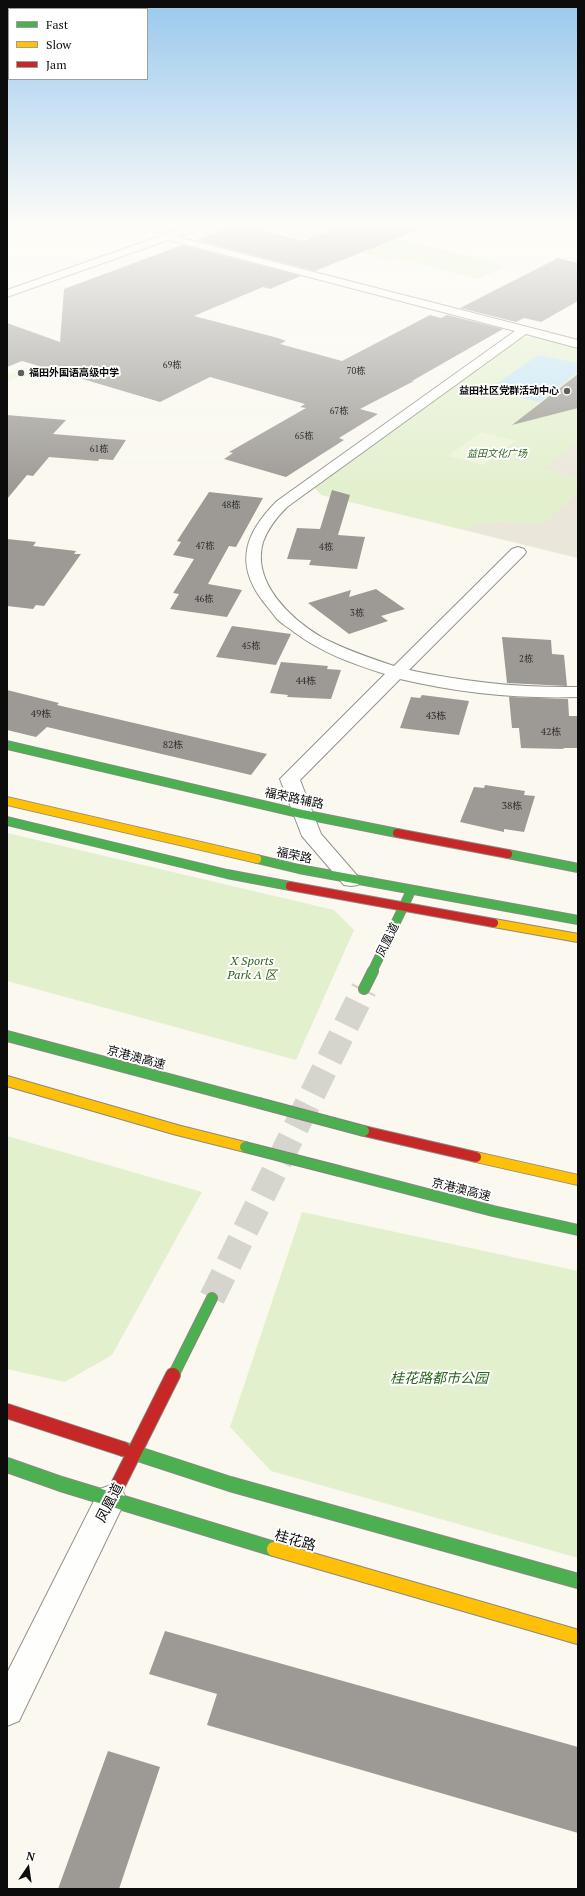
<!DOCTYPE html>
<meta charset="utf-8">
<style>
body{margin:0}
#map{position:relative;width:585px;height:1896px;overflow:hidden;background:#faf8ef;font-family:"PT Serif",serif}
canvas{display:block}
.frame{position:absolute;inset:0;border:8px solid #0c0c0c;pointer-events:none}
.legend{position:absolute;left:8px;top:8px;width:140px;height:72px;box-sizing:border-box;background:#fff;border:1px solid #9e9e9e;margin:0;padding:5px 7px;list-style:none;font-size:12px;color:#0c0c0c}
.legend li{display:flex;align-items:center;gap:8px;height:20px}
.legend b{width:20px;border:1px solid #9e9e9e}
.north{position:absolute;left:8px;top:1848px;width:40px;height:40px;-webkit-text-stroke:3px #fff;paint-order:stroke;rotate:13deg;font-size:11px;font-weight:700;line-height:16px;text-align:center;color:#0c0c0c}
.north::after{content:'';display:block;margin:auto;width:14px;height:18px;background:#0c0c0c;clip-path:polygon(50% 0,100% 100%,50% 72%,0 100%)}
</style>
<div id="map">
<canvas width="585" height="1896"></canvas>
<div class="frame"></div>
<ul class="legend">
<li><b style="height:5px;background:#4caf50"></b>Fast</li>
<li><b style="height:5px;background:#ffc107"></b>Slow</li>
<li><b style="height:5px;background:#c62828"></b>Jam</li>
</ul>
<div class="north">N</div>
</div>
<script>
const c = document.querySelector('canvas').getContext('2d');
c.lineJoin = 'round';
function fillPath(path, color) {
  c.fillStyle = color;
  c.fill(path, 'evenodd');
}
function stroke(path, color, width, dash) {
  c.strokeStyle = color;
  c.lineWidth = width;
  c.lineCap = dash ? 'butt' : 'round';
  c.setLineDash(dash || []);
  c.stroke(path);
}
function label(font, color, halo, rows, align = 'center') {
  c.font = font + ' "PT Serif","Noto Sans SC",serif';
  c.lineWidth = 4;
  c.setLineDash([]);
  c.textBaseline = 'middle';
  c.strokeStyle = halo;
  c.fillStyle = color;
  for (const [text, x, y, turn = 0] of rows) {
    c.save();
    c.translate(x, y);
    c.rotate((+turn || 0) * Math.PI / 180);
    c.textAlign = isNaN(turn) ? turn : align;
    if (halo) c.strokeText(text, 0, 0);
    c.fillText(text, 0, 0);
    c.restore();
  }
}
const green = new Path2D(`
 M250,224H340L507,266L478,279L398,258L391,261Z
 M540,336L578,345V558L321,495L313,486L518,338Z
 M7,833L334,910L354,930L296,1060L7,981Z
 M7,1136L202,1192L112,1355L65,1382L7,1369Z
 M302,1212L578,1271V1558L271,1471L230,1427Z`);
const pitch = new Path2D(`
 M40,362L50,365L7,382V375Z
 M481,432L515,441L483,465L448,456Z`);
const plaza = new Path2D(`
 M578,441V477L544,468L573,445Z
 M578,492V558L465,530L473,526L498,522L543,524Z`);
const water = new Path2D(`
 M538,355L578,363V372L539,402L488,390Z`);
const building = new Path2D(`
 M352,224L430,225L315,271L196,240L238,225L304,241Z
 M182,245L301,276L270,289L263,287L194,316L278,338L286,341L280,344L342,361L430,315L441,318L447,315L503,329L412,381H414L360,409L378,414L339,438L344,440L286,477L224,459L233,453L229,452L306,408L300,407L305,404L210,377L160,402L22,361L7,367V323L60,342L64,289Z
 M558,258L578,263V301L541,322L524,318L516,322L460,308Z
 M578,374V408L512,425Z
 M7,415L66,420L53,434L126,440L113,460L99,459L98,461L49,457L33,476L27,475L7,499Z
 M332,490L350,495L338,535L365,537L357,569L309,565L311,560L287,559L297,528L320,529Z
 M209,492L263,498L236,547L229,546L208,584L242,590L227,617L170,609L179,594L173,593L194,559L173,555L181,542L177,541Z
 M7,539L36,542L33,546L76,551L74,554H81L44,606L36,605L33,609L7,606Z
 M376,589L405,609L381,616L388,621L349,634L308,603L351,590L349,597Z
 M232,626L291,634L276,665L216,657Z
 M502,637L551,640L552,654L564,655L567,686L507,683Z
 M281,662L328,666L327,669L341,670L331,699L287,697L288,695L270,693Z
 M7,690L59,703L57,705L267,754L251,775L47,727L36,737L7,730Z
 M422,695L469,701L459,735L400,728L411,697L420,698Z
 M509,697L568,699L569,716H578V748H563L564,749L521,748L519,728H512Z
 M485,785L525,791L524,795L535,796L524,832L504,829V832L460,822L474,787L484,788Z
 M165,1631L578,1747V1833L207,1725L217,1694L149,1674Z
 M108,1751L160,1767L119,1889H58Z`);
const secondaryTunnel = new Path2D(`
 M212,1298L364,989`);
const street = new Path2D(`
 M195,224H209L208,226L178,237L578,340V348L526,334L287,507C277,517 268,528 263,542C251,583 292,620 323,638C346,650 370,658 394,666L512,549L518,547L524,549L526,552L524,555L409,670C465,682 520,688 578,687V697C518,699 459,693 400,679L300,780L321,834L361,880L358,885L351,886L344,885L302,836L280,779L385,674C353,664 322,653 294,632C289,628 282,624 277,619C272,613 267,606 262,600C234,562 246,532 277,501L515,331L168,240L7,297V290Z
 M111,1485L122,1489L126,1499L19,1721L7,1726V1673L100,1489Z`);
const fastFar2 = new Path2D(`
 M7,745L302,814L397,833
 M7,821L227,874L290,886
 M508,854L578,868
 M257,859L299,869L578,920
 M372,972L409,895`);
const fastFar1 = new Path2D(`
 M364,989L373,971
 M7,1036L259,1103
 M339,1171L493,1211L578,1230
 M174,1374L212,1298`);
const fast = new Path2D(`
 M123,1449L230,1484L578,1581
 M7,1465L61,1484L274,1549`);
const slowFar3 = new Path2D(`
 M558,224L578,228`);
const slowFar2 = new Path2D(`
 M7,801L257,859
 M494,923L578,938`);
const slowFar1 = new Path2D(`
 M7,1081L177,1130L245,1147
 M476,1157L578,1180`);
const slow = new Path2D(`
 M274,1549L578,1637`);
const jamFar2 = new Path2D(`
 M397,833L508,854
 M290,886L494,923`);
const jamFar1 = new Path2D(`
 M364,1131L476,1157
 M173,1376L174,1374`);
const jam = new Path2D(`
 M7,1411L123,1449
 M111,1499L173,1375`);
const fastBridge = new Path2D(`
 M259,1103L364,1131
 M245,1147L339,1171`);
const markers = [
 [21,373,4,"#5f5f5b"],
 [567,391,4,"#5f5f5b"]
];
const farNumbernames = [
 ["69栋",172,365],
 ["70栋",356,371],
 ["67栋",339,411],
 ["65栋",304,436],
 ["61栋",99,449],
 ["48栋",231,505],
 ["47栋",205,546],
 ["4栋",326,547],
 ["46栋",204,599],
 ["3栋",357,613],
 ["45栋",251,646],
 ["2栋",526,659]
];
const farPoinames = [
 ["福田外国语高级中学",29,373],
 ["益田社区党群活动中心",559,391,"right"]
];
const farParknames = [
 ["益田文化广场",497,454]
];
const numberNames = [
 ["44栋",306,681],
 ["49栋",41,714],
 ["43栋",436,716],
 ["42栋",551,732],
 ["82栋",173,745],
 ["38栋",512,806]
];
const streetNames = [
 ["福荣路辅路",294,799,12],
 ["福荣路",294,856,12],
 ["凤凰道",388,940,-64],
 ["京港澳高速",136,1058,15],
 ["京港澳高速",461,1190,14]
];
const parkNames = [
 ["X Sports",252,962],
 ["Park A 区",252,976]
];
const nearParknames = [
 ["桂花路都市公园",439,1379]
];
const nearStreetnames = [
 ["凤凰道",110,1503,-63],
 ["桂花路",295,1541,16]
];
fillPath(green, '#e3f0ce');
fillPath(pitch, '#edf4d8');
fillPath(plaza, '#eae7da');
fillPath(water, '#c4e5f5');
fillPath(building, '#9d9a95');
stroke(secondaryTunnel, '#d6d5cd', 26, [26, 12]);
stroke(street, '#93928e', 2);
stroke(fastFar2, '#8a8985', 10);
stroke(fastFar1, '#8a8985', 12);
stroke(fast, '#8a8985', 16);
stroke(slowFar3, '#8a8985', 6);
stroke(slowFar2, '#8a8985', 10);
stroke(slowFar1, '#8a8985', 12);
stroke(slow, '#8a8985', 16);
stroke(jamFar2, '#8a8985', 10);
stroke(jamFar1, '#8a8985', 12);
stroke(jam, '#8a8985', 16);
fillPath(street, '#fefefd');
stroke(fastFar2, '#4caf50', 8);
stroke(fastFar1, '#4caf50', 10);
stroke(fast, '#4caf50', 14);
stroke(slowFar3, '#ffc107', 5);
stroke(slowFar2, '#ffc107', 8);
stroke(slowFar1, '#ffc107', 10);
stroke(slow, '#ffc107', 14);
stroke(jamFar2, '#c62828', 8);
stroke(jamFar1, '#c62828', 10);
stroke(jam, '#c62828', 14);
stroke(fastBridge, '#80807c', 12, []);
stroke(fastBridge, '#4caf50', 10);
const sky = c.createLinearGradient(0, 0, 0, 489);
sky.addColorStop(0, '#99c8ed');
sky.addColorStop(0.46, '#fdfcf8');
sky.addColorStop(1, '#fdfcf800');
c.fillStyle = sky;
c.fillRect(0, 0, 585, 489);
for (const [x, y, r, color] of markers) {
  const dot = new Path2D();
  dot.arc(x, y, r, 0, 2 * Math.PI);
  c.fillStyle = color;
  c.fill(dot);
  stroke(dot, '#fff', 1.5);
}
label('9px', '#30302e', null, farNumbernames);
label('bold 10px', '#0c0c0c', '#fff', farPoinames, 'left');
label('italic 10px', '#2b651a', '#fff', farParknames);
label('10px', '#30302e', null, numberNames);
label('12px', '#0c0c0c', '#fff', streetNames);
label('italic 12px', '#2b651a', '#fff', parkNames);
label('italic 14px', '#2b651a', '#fff', nearParknames);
label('14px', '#0c0c0c', '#fff', nearStreetnames);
</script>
